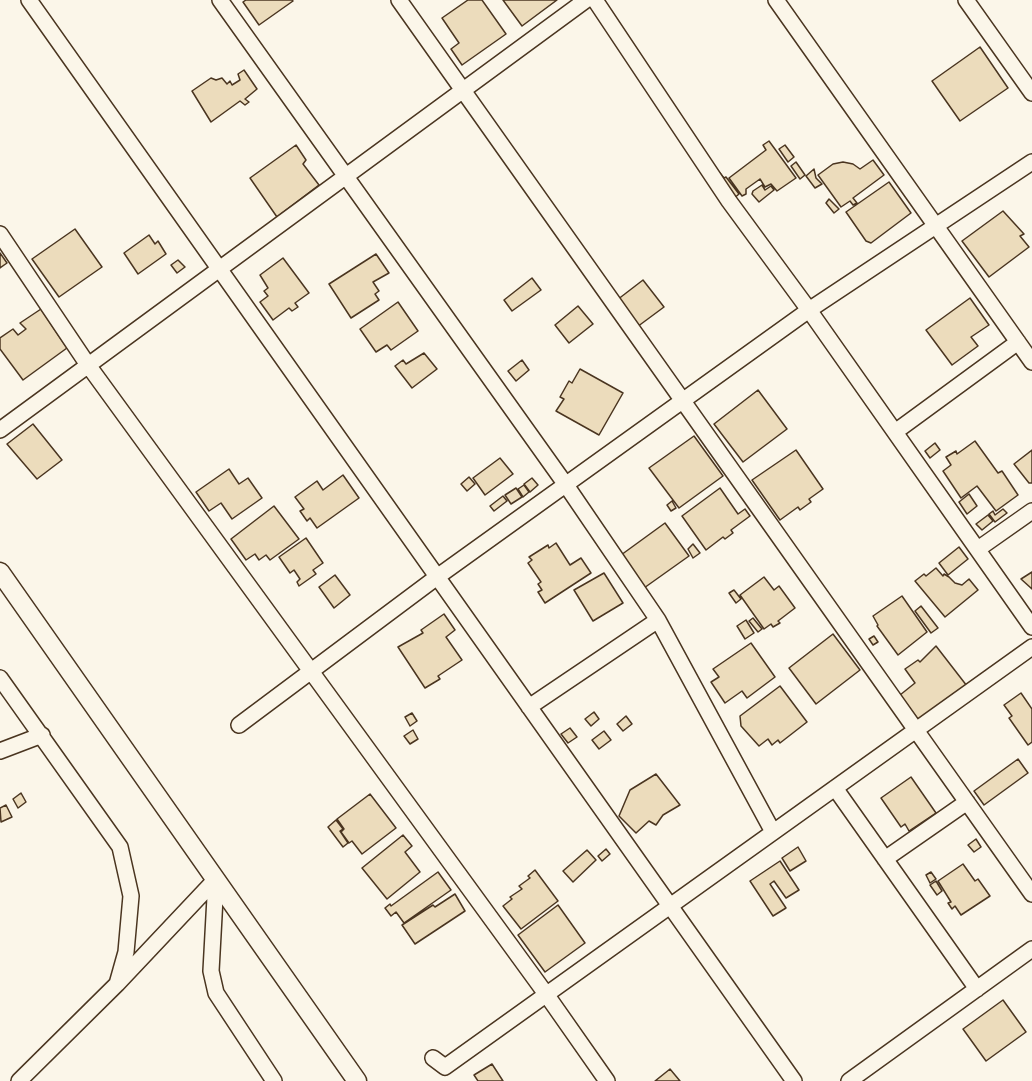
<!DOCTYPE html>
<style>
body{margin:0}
canvas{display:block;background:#fbf6e9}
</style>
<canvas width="1032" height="1081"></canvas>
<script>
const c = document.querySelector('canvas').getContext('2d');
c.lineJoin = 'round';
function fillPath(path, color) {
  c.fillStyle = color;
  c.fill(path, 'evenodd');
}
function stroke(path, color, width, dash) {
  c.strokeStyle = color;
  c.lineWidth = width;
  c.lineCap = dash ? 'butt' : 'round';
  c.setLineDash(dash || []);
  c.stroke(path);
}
const building = new Path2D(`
 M246,0H292L293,1L259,25L243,2Z
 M468,0H482L506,34L462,65L451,49L459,43L442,18Z
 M503,0H557L522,26Z
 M980,47L1008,88L960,121L932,81Z
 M244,70L257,89L245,99L249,102L245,105L240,101L211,122L192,91L211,78L216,80L222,78L227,84L230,81L232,85L240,80L238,74Z
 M769,141L796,178L777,191L771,184L765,187L760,179L746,189V194L742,196L729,178L766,150L763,145Z
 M296,145L306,160L303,164L319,185L277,217L250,178Z
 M785,145L794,157L788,162L779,149Z
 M873,160L884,175L853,198L857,203L853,205L850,201L841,207L818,175L833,164L843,162L853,164L860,169Z
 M796,162L805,175L800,179L791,166Z
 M814,169L816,178L822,184L815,188L806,176Z
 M720,173L724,178L726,177L739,194L732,200L715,177Z
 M889,182L911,213L871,243L866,241L846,212Z
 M762,185L765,190L771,186L774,190L759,202L752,194L753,191Z
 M829,199L839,209L834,213L826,203Z
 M1003,211L1024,234L1020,236L1029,247L989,277L962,241Z
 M75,229L102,267L59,297L32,259Z
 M149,235L155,244L158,241L166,254L138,274L124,253Z
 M0,253L7,263L0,268Z
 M376,254L389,273L373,282L379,291L375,294L379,300L351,318L329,284Z
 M283,258L309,293L295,303L298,307L292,311L289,308L273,320L260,302L268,296L264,291L268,288L260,275Z
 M178,260L185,267L177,273L171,265Z
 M532,278L541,290L512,311L504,300Z
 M643,280L664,307L637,327L617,300Z
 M970,298L989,325L971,337L978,346L952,365L926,330Z
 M398,302L418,331L391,350L387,345L376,352L360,329Z
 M578,306L593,324L569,343L555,325Z
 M41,309L67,348L23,380L0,349V338L13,329L18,335L26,329L20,323Z
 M424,353L437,369L412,388L395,366L403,360L406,364Z
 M522,360L529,370L516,381L508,371Z
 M580,369L623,393L599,435L556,411L564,399L560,397L569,381L572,383Z
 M758,390L787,429L743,462L714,424Z
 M33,424L62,460L37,479L7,444Z
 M694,436L723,476L679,508L649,468Z
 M975,441L998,473L1002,471L1018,495L996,511L977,486L961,498L943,471L951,465L946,457L956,451L957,454Z
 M935,443L940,450L930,458L925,451Z
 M796,450L823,489L809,499L811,502L800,510L798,507L780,520L752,480Z
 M1032,450V483H1029L1014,464Z
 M500,458L513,474L485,495L473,478Z
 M229,469L239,484L248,478L262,498L232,519L221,503L209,511L196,492Z
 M343,475L359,498L317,528L310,518L307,521L300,511L304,509L295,497L317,481L323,490Z
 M469,477L475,484L467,491L461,484Z
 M532,478L538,485L530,492L524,484Z
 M524,485L529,492L523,497L518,489Z
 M516,488L522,497L511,504L505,495Z
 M720,488L738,514L745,509L750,516L731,530L733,533L725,539L723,537L706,550L682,516Z
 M969,494L977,506L967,514L959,502Z
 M503,496L507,501L494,511L490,506Z
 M672,501L676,508L671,511L667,505Z
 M274,506L299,539L270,560L266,555L259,560L255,554L246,560L231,539Z
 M1003,509L1007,513L995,522L989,514L993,511L995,515Z
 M988,515L993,521L982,530L976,524Z
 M665,523L689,556L644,588L621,555Z
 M306,538L323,563L313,570L316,574L299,586L297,582L300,579L294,570L290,573L279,557Z
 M556,543L570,565L581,558L591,573L545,603L538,592L542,590L538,584L541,582L528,563L532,560L529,557L548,545L549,548Z
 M693,544L700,553L693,558L688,549Z
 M959,547L968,559L948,575L939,563Z
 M936,568L943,576L944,574L949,577L955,583L962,585L969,579L978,590L945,617L915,581L924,574L926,576Z
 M1032,572V589L1021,579Z
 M604,573L623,603L593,621L574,590Z
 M335,575L350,595L334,608L319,587Z
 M764,577L774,590L779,586L795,608L778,621L780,623L773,627L771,624L764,629L740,595Z
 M734,590L741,599L736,603L729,593Z
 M902,596L927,632L898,655L877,626L878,625L873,616Z
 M921,606L938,628L931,633L915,611Z
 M444,614L455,630L446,637L462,660L438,676L440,679L425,688L398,647L423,633L421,630Z
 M753,618L762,629L758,632L749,621Z
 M746,620L754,633L745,639L737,626Z
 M833,634L860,670L816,704L789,668Z
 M874,636L878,642L873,645L869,639Z
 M751,643L775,677L747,698L742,691L725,703L711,682L719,677L713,669Z
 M936,646L967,686L920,722L900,695L915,683L905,669L918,660L920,662Z
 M780,686L807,722L780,743L778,740L772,745L768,739L759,746L741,726L740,716Z
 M1021,693L1032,709V742L1028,745L1009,718L1012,716L1004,705Z
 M594,712L599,719L591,726L585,719Z
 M412,713L417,721L410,726L405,717Z
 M626,716L632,724L623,731L617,724Z
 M570,728L577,737L568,743L561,734Z
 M413,730L418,739L410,744L404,736Z
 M604,731L611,740L599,749L592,740Z
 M1018,759L1028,773L984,805L974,791Z
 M656,774L680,805L663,815L656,825L649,821L636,833L619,816L630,790Z
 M911,777L936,813L909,831L905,824L901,827L881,798Z
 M21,793L26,802L18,808L13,799Z
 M370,794L396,828L362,854L352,841L349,843L341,832L344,829L337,819Z
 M6,805L12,817L1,822L0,808Z
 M336,820L343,829L340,831L348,843L343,847L328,827Z
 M403,835L412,846L405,852L420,872L387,899L362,868Z
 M976,839L981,847L974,852L968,845Z
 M798,847L806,861L790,871L782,858Z
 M606,849L610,854L602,861L598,856Z
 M587,850L596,860L573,882L563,871Z
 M780,861L799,890L786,898L774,881L770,884L786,908L773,916L750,881Z
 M963,864L975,881L978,879L990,896L961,915L955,906L952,909L948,903L951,902L938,881Z
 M535,870L558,901L521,929L503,906L512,899L510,897L522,889L519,886L530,878L528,876Z
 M438,872L451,890L404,923L396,912L391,916L385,908L390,904L391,906Z
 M931,872L936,879L930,883L926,875Z
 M936,881L942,891L937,895L930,885Z
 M455,894L465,911L415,944L402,925L433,905L435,907Z
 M558,905L585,943L545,972L518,935Z
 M1003,1000L1026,1032L986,1061L963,1029Z
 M492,1064L503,1081H478L474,1075Z
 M670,1069L680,1081H655Z`);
const minor = new Path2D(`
 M29,0L794,1081
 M220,0L566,485L658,620L773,832
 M399,0L1032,894
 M595,0L729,201L809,310L1032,627
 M776,0L1032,362
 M966,0L1032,93
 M0,234L88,365L546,994L607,1081
 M0,430L586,0
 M895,432L1018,342
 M978,549L1032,511
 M0,678L120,847L131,896L126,952L117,984
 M529,707L658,620
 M239,725L437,577L809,310L1032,162
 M0,751L42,735
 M835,788L977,989
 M885,859L967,802
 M216,879L211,971L216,993L274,1081
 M433,1058L445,1067L1032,647
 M19,1081L117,984L216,879
 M849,1081L1032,949`);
const tertiary = new Path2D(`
 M0,572L357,1081`);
fillPath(building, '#ecdcbc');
stroke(building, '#4a3520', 1.5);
stroke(minor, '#4a3520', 18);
stroke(tertiary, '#4a3520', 21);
stroke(minor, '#fbf6e9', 15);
stroke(tertiary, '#fbf6e9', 18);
</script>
